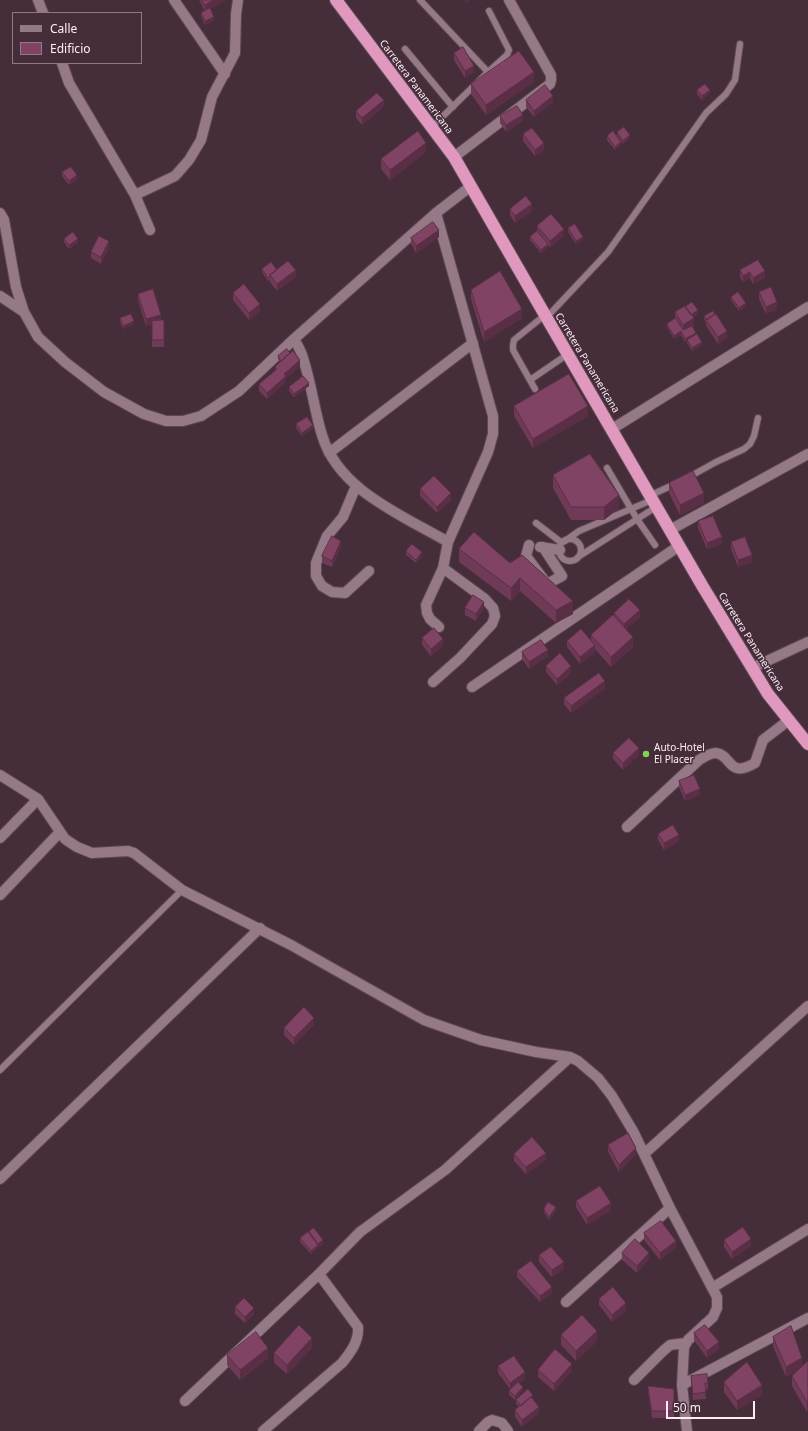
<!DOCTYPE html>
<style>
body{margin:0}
#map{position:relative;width:808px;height:1431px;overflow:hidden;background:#462d3a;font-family:"Noto Sans",sans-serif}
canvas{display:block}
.legend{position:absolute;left:12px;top:12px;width:130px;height:52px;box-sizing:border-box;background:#462d3a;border:1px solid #907a85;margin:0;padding:5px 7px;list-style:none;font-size:12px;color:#feedf5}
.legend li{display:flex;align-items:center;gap:8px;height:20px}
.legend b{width:20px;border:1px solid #907a85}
.scale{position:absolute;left:666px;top:1401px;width:89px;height:18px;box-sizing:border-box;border:2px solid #feedf5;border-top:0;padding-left:5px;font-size:12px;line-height:14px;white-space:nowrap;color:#feedf5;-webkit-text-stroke:3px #462d3a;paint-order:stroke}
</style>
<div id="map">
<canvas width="808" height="1431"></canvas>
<ul class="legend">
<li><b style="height:5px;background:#967987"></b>Calle</li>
<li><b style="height:11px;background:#804364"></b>Edificio</li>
</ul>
<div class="scale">50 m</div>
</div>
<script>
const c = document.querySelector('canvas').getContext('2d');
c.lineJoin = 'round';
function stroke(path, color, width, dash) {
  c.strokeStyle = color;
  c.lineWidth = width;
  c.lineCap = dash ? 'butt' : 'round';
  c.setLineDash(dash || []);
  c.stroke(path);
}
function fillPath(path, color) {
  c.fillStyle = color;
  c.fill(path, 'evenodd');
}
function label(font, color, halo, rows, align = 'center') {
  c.font = font + ' "Noto Sans",sans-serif';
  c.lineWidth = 3;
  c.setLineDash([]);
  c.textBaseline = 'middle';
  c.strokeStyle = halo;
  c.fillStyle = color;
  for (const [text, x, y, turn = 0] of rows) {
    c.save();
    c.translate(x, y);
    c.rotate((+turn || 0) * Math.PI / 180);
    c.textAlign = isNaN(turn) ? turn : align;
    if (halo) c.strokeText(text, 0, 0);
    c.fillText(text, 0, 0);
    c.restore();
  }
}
const lane = new Path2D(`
 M420,0L488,72L432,127
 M405,49L453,107
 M488,72L507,55L509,50L489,11
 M546,318L608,252L706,113L726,94L735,80L740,44
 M530,380L568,354
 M535,389L513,350V345L514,340L545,315
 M607,468L637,519L655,545
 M689,477L716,462L744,449L750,444L754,436L758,418
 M649,496L675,484
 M536,523L562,543
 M559 550a11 11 0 1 1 22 0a11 11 0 1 1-22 0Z
 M565,541L579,531L652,500
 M578,557L656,507
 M0,1070L182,890`);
const street = new Path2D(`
 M38,0L43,13
 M174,0L225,74
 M62,63L69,83L135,195
 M454,157L550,84L551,80V75L509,0
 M0,213L4,220L16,287L24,312
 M436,213L493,416V434L488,452L448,542L443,568L426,605L427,613L430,619L439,627
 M150,230L135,195L175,176L189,160L201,140L212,97L235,53L236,14L238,0
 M0,296L24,312L38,337L65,362L104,392L144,414L166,421H183L201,416L239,391L294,339L436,213L471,186
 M294,339C297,344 300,349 302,355C311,381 314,409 322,435C338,490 402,515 448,542
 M612,429L808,307
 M329,453L473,343
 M356,486L343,517L327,536L316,563V576L322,586L332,592L345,593L369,571
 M670,530L808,454
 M529,545L526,556L547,584L562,576L543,547
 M540,547L560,550
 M752,668L808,642
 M433,682L460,658L492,624L495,616L493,608L485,599L443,568
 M472,687L679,546
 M0,775L38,799L65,839L77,847L92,853L128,851L134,853L182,890L291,945L424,1020L481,1040L536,1052L570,1057L578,1061L598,1078L612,1096L633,1131L670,1208L717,1297V1308L713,1317L688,1340L684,1347L682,1385L687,1431
 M627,827L699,760C704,757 710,753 716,753C732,755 728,779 755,763L763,740L789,720
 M0,838L38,799
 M0,895L60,832
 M644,1154L808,1006
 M0,1179L260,928
 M712,1288L808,1229
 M566,1302L670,1208
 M634,1380L662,1352L670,1345L686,1343
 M682,1385L808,1318
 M185,1401L319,1274L360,1232L445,1170L570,1057
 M263,1431L342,1363C351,1352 359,1341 358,1327L319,1274
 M479,1431L488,1422L492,1420L502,1423L508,1431`);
const highway = new Path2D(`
 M336,0L454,157L545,315L703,587L768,694L808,744`);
const wall = new Path2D(`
 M199,0H225L210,9L214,20L205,25L201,16V13L205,11Z
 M454,53L474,72L465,78L454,60Z
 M534,82L486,115L471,94V84Z
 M697,90L710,93L702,100L697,94Z
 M526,100L553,102L534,117L526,107Z
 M384,106L362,125L356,118V111Z
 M500,116L523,121L506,132L500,123Z
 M617,132L630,138L623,144L617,136Z
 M523,134L544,150L535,156L523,141Z
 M607,136L621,145L615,150L607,140Z
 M426,152L390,180L381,169V159Z
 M62,172L77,179L69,185L62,176Z
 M510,209L532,211L515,223L510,215Z
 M537,226L564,236L550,247L548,245V247L541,253L530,240V237L537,231Z
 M568,228L583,240L576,244L568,232Z
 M439,237L416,253L411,244V238Z
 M64,239L78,242L69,249L64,242Z
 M109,248L101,264L91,258V252Z
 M758,260L765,278L753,284L750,278L743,282L740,277V270Z
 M262,269L277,270L296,277L277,291L270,282V280L268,281L262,272Z
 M471,290L522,318L484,342L471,299Z
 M759,292L777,309L766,314L759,299Z
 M233,293L260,311L249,320L233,300Z
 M138,294L161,320H164V347H152V324L146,326L138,300Z
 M731,297L746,306L739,311L731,300Z
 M675,312L698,314L693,317L694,325L692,326L702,345L692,351L687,343V341L685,342L681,335L674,339L667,327V324L675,318Z
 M704,316L727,338L718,344L706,326V323L704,319Z
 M120,318L134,324L123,329L120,322Z
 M278,356L300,366L286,378V382L267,399L259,391V384L275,371V367L280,362L278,359Z
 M309,386L294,397L289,391V387Z
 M514,406L588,416L533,448L514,416Z
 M296,424L313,428L302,436L296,428Z
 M553,475L619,508L604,520H571L553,488Z
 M669,483L704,503L680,515L669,493Z
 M420,489L451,500L437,513L420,496Z
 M698,521L722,544L707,549L698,528Z
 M731,542L752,562L738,567L731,549Z
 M341,547L332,567L322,563V556Z
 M459,549L510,563L573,614L556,623L520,591L511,601L459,562Z
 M406,551L422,556L416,563L406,555Z
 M465,608H484L476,621L465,615Z
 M614,613L640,617L626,629L633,647L611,667L595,649V652L580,664L567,647V641L591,640V635L614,616Z
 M422,638L443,646L431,656L422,645Z
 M522,652L548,656L529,669L522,659Z
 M546,666L571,673L557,685L546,672Z
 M605,688L571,713L564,704V698Z
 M613,753L639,755L623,770L613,759Z
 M679,781L700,795L685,801L679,787Z
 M658,834L679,841L664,850L658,840Z
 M314,1024L294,1045L284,1035V1028Z
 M608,1145L636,1154L619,1172L608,1152Z
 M514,1154L546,1160L526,1174L514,1161Z
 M576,1201L611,1210L587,1225L576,1207Z
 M544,1209L556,1211L549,1220L544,1212Z
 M309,1231L323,1244L318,1247V1248L311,1254L300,1242V1238L309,1234Z
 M644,1233L676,1247L660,1260L644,1240Z
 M724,1240L751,1246L732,1259L724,1247Z
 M622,1253L649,1259L637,1273L622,1260Z
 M539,1255L564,1269L552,1277L539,1262Z
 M517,1271L552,1293L540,1302L517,1277Z
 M599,1299L626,1310L612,1322L599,1305Z
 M235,1307L254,1314L245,1323L235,1314Z
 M694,1333L719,1349L707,1358L694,1340Z
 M561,1335L597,1341L576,1361L561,1345Z
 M773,1337L802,1367L808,1361V1411L807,1412L792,1386V1376L799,1369L786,1377L773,1346Z
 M312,1348L287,1374L274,1363V1353Z
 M227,1355L268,1358L240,1380L227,1365Z
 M498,1366L525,1379L519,1383L523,1390L515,1400L509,1395V1391L513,1387L510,1389L498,1373Z
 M538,1370L572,1371L554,1391L538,1377Z
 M691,1376L708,1383V1389L705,1390L706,1399L693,1400L691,1383Z
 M724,1382L762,1395L737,1410L724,1392Z
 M648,1386L674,1389V1418H652L648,1393Z
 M533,1398V1399L539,1413L522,1427L515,1417V1410L519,1407L516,1404V1400Z`);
const shadedWall = new Path2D(`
 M214,0H225L205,12V5Z
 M465,0H471L465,3Z
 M214,17V20L205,25V21Z
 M474,66V72L465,78V71Z
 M534,72V82L486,115V105Z
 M710,90V93L702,100V96Z
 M553,96V102L534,117V111Z
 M384,100V106L362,125V118Z
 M523,115V121L506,132V125Z
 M630,135V138L623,144V141Z
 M621,142V145L615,150V147Z
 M426,143V152L390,180V170Z
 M544,143V150L535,156V150Z
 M77,175V179L69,185V181Z
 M532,204V211L515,223V216Z
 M564,229V236L550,247V241Z
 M439,230V237L416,253V246Z
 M583,237V240L576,244V241Z
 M78,239V242L69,249V245Z
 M109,241V248L101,264V257Z
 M548,244V247L541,253V250Z
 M296,270V277L277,291V284Z
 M765,271V278L753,284V278Z
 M750,272V278L743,282V276Z
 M777,302V309L766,314V307Z
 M746,303V306L739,311V308Z
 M260,304V311L249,320V313Z
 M522,309V318L484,342V332Z
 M698,310V314L690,318V315Z
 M161,315V321L146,326V319Z
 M694,318V325L683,331V325Z
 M134,321V324L123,329V326Z
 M681,331V335L674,339V336Z
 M727,331V338L718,344V337Z
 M696,333V336L687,340V341L685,342V339Z
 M702,342V345L692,351V348Z
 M300,360V366L286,378V382L267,399V393L284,374Z
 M309,383V386L294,397V394Z
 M588,406V416L533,448V439Z
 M313,425V428L302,436V433Z
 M451,493V500L437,513V507Z
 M704,493V503L680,515V505Z
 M619,495V508L604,520V507Z
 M722,537V544L707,549V543Z
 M341,541V547L332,567V561Z
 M422,552V556L416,563V560Z
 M752,555V562L738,567V560Z
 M520,578V591L511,601V588Z
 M573,601V614L556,623V610Z
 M484,602V608L476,621V614Z
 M640,610V617L624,631V624Z
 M633,637V647L611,667V657Z
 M443,639V646L431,656V649Z
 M595,645V652L580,664V657Z
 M548,650V656L529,669V662Z
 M571,666V673L557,685V679Z
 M605,681V688L571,713V706Z
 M639,748V755L623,770V763Z
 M700,789V795L685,801V795Z
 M679,835V841L664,850V843Z
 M314,1018V1024L294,1045V1038Z
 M636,1148V1154L619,1172V1165Z
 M546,1153V1160L526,1174V1167Z
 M611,1203V1210L587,1225V1218Z
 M556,1207V1211L549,1220V1217Z
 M751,1239V1246L732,1259V1252Z
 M323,1240V1244L318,1247V1248L311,1254V1251L318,1245V1244Z
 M676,1241V1247L660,1260V1253Z
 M649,1253V1259L637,1273V1266Z
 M564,1262V1269L552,1277V1270Z
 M552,1287V1293L540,1302V1296Z
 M626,1303V1310L612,1322V1315Z
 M254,1308V1314L245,1323V1317Z
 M597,1331V1341L576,1361V1351Z
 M312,1338V1348L287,1374V1365Z
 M719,1342V1349L707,1358V1351Z
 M268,1348V1358L240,1380V1370Z
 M802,1358V1368L786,1377V1367Z
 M572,1364V1371L554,1391V1384Z
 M525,1372V1379L510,1389V1383Z
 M762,1385V1395L737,1410V1401Z
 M523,1387V1390L515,1400V1396Z
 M808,1401V1411L807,1412V1402Z
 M539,1407V1413L522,1427V1420Z`);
const building = new Path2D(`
 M202,0H214L205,5Z
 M210,8L214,17L205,21L201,13Z
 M463,47L474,66L465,71L454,53Z
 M519,51L534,72L486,105L471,84Z
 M705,84L710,90L702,96L697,90Z
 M545,85L553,96L534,111L526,100Z
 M377,93L384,100L362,118L356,111Z
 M517,106L523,115L506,125L500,116Z
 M624,127L630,135L623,141L617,132Z
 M532,128L544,143L535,150L523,134Z
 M418,131L426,143L390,170L381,159Z
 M613,131L621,142L615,147L607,136Z
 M71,167L77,175L69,181L62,172Z
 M526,196L532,204L515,216L510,209Z
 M551,214L564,229L550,241L537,226Z
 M433,222L439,230L416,246L411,238Z
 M575,224L583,237L576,241L568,228Z
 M537,231L548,244L541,250L530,237Z
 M73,232L78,239L69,245L64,239Z
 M99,236L109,241L101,257L91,252Z
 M758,260L765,271L753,278L750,272L743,276L740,270Z
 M288,261L296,270L277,284L270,275Z
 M271,262L277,270L270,275V277L268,278L262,269Z
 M500,271L522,309L484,332L471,290Z
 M244,284L260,304L249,313L233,293Z
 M771,287L777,302L766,307L759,292Z
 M153,289L161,315L146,319L138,294Z
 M738,292L746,303L739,308L731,297Z
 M692,302L698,310L691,315L685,307Z
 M685,306L694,318L683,325L675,312Z
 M713,311L715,314L707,320L704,316Z
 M131,314L134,321L123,326L120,318Z
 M716,314L727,331L718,337L706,320Z
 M676,318L683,330L692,326L696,333L685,339L681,331L674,336L667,324Z
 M164,320V340H152V321Z
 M697,334L702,342L692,348L687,340Z
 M287,349L290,353L281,361L278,356Z
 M293,351L300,360L284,374L286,376L267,393L259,384L277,369L275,367Z
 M569,374L588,406L533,439L514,406Z
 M303,376L309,383L294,394L289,387Z
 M307,417L313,425L302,433L296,424Z
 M590,454L619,495L604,507H571L553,475Z
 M693,471L704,493L680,505L669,483Z
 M434,476L451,493L437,507L420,489Z
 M713,516L722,537L707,543L698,521Z
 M474,532L510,563L522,555L573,601L556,610L520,578L511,588L459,549Z
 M332,536L341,541L332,561L322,556Z
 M745,537L752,555L738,560L731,542Z
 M412,544L422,552L416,560L406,551Z
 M473,595L484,602L476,614L465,608Z
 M629,599L640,610L624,624L614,613Z
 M613,615L633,637L611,657L591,635Z
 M434,628L443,639L431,649L422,638Z
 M581,629L595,645L580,657L567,641Z
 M541,640L548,650L529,662L522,652Z
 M560,653L571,666L557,679L546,666Z
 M599,673L605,681L571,706L564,698Z
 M629,738L639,748L623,763L613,753Z
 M694,775L700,789L685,795L679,781Z
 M673,825L679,835L664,843L658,834Z
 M304,1007L314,1018L294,1038L284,1028Z
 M628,1133L636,1148L619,1165L608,1145Z
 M532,1137L546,1153L526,1167L514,1154Z
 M600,1186L611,1203L587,1218L576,1201Z
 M548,1202L556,1207L549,1217L544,1209Z
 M661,1221L676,1241L660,1253L644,1233Z
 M743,1227L751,1239L732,1252L724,1240Z
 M314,1228L323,1240L318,1244L309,1231Z
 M308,1232L318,1245L311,1251L300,1238Z
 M635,1239L649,1253L637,1266L622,1253Z
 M551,1247L564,1262L552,1270L539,1255Z
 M531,1261L552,1287L540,1296L517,1271Z
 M613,1287L626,1303L612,1315L599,1299Z
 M244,1298L254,1308L245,1317L235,1307Z
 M582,1315L597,1331L576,1351L561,1335Z
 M299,1325L312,1338L287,1365L274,1353Z
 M705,1325L719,1342L707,1351L694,1333Z
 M791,1326L802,1358L786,1367L773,1337Z
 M256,1332L268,1348L240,1370L227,1355Z
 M555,1349L572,1364L554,1384L538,1370Z
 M514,1356L525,1372L510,1383L498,1366Z
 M808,1361V1401L807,1402L792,1376Z
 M747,1362L762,1385L737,1401L724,1382Z
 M707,1374L708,1383H705L706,1392L693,1394L691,1376Z
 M518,1382L523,1387L515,1396L509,1391Z
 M648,1386L674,1389V1411H652Z
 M528,1389L533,1395L521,1406L516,1400Z
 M531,1397L539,1407L522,1420L515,1410Z`);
const markers = [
 [646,754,4,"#82d04f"]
];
const streetNames = [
 ["Carretera Panamericana",416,87,53],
 ["Carretera Panamericana",587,363,59],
 ["Carretera Panamericana",751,642,58]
];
const poiNames = [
 ["Auto-Hotel",654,748],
 ["El Placer",654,760]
];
stroke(lane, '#5e4954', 8);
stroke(street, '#5e4954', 12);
stroke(highway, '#5e4954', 14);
stroke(lane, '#967987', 6);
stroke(street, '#967987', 10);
stroke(highway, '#e198be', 12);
fillPath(wall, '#6e3a56');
fillPath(shadedWall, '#5a2f46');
fillPath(building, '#804364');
stroke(building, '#5a2f46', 1);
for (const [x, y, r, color] of markers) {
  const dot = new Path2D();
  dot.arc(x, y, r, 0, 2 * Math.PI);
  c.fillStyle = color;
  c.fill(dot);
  stroke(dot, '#462d3a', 1.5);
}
label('10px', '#feedf5', '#462d3a', streetNames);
label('10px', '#feedf5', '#462d3a', poiNames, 'left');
</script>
